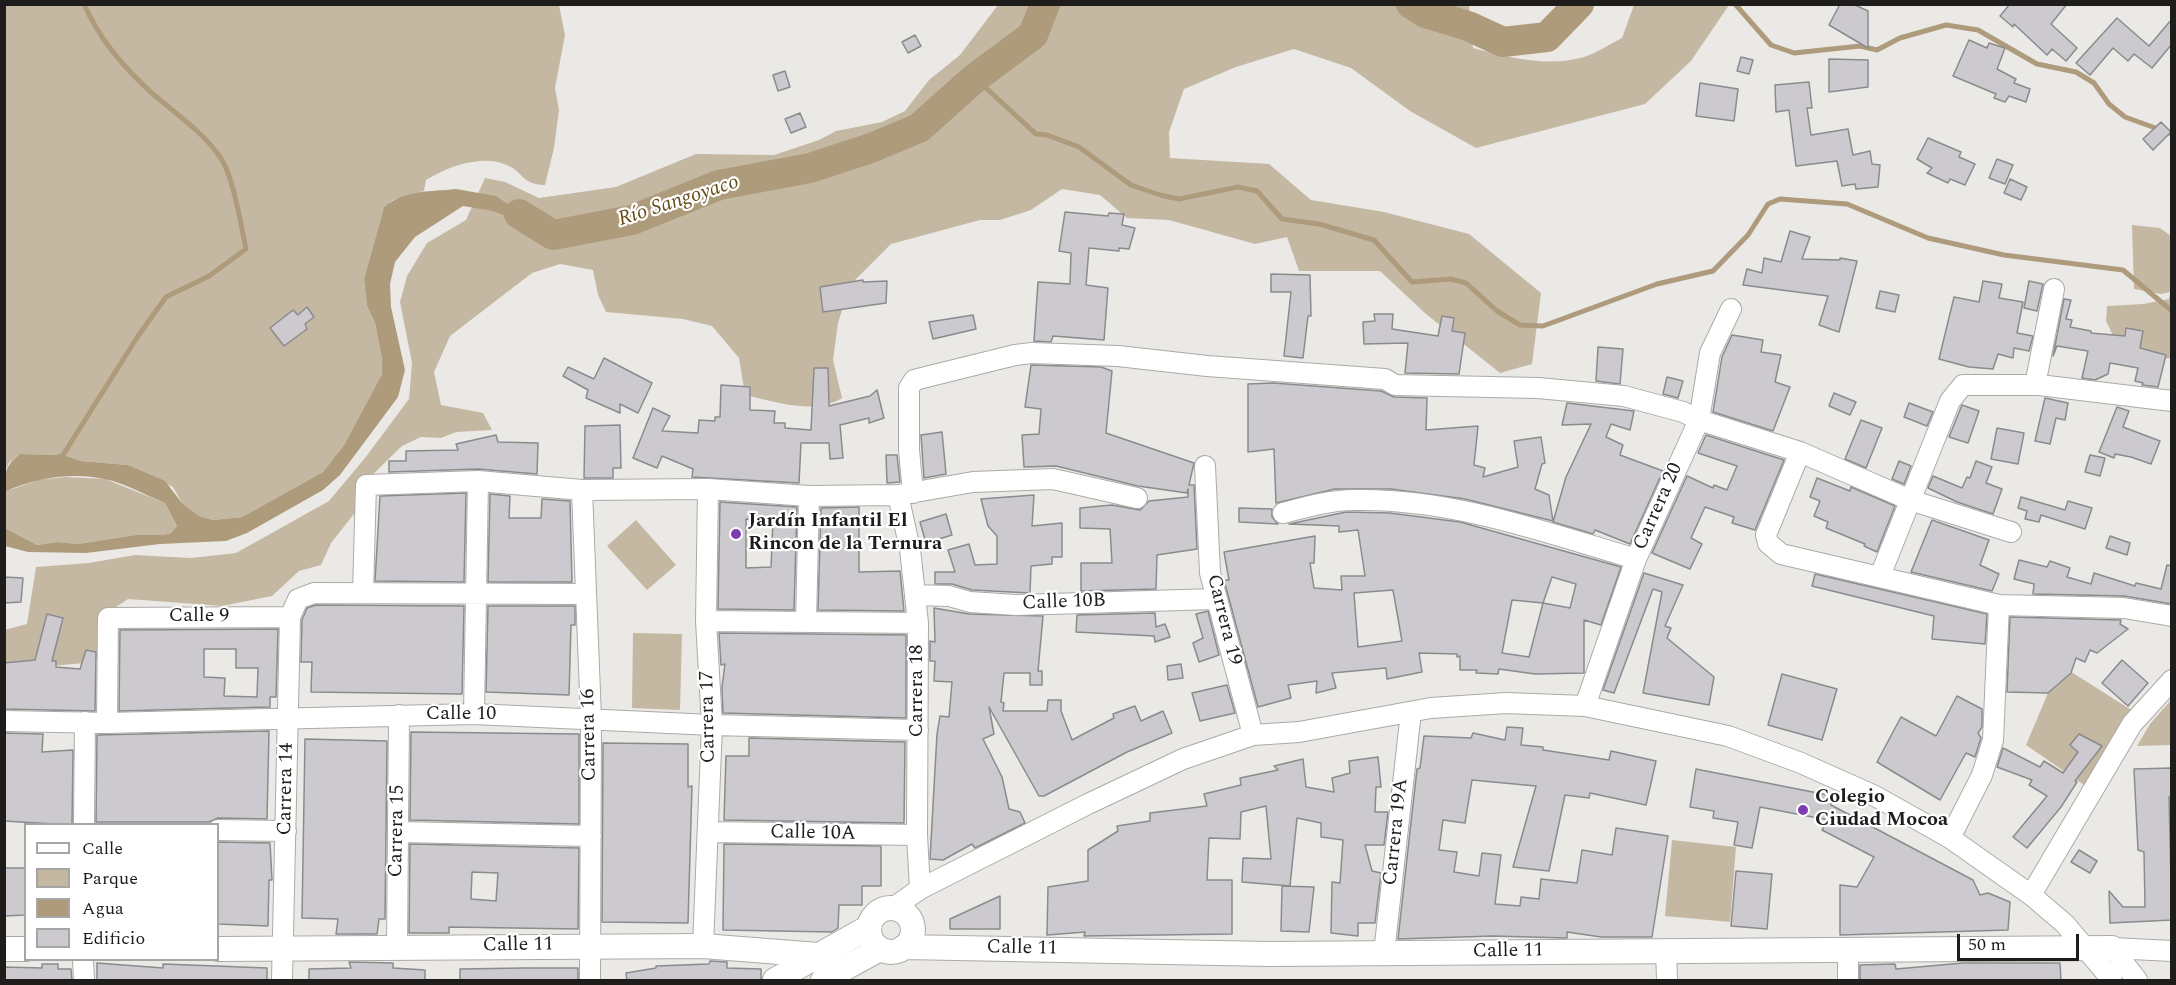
<!DOCTYPE html>
<meta charset="utf-8">
<style>
body{margin:0}
#map{position:relative;width:2176px;height:985px;overflow:hidden;background:#ebe9e6;font-family:Spectral,serif}
canvas{display:block}
.frame{position:absolute;inset:0;border:6px solid #1e1d1c;pointer-events:none}
.legend{position:absolute;left:24px;top:823px;width:195px;height:138px;box-sizing:border-box;background:#fff;border:2px solid #a5a5a4;margin:0;padding:8px 10px;list-style:none;font-size:18px;color:#1e1d1c}
.legend li{display:flex;align-items:center;gap:12px;height:30px}
.legend b{width:30px;border:2px solid #a5a5a4}
.scale{position:absolute;left:1957px;top:934px;width:122px;height:27px;box-sizing:border-box;border:3px solid #1e1d1c;border-top:0;padding-left:8px;font-size:18px;line-height:21px;white-space:nowrap;color:#1e1d1c;-webkit-text-stroke:4px #fff;paint-order:stroke}
</style>
<div id="map">
<canvas width="2176" height="985"></canvas>
<div class="frame"></div>
<ul class="legend">
<li><b style="height:8px;background:#fff"></b>Calle</li>
<li><b style="height:16px;background:#c5b8a3"></b>Parque</li>
<li><b style="height:16px;background:#ae9b7c"></b>Agua</li>
<li><b style="height:16px;background:#cccace"></b>Edificio</li>
</ul>
<div class="scale">50 m</div>
</div>
<script>
const c = document.querySelector('canvas').getContext('2d');
c.lineJoin = 'round';
function fillPath(path, color) {
  c.fillStyle = color;
  c.fill(path, 'evenodd');
}
function stroke(path, color, width, dash) {
  c.strokeStyle = color;
  c.lineWidth = width;
  c.lineCap = dash ? 'butt' : 'round';
  c.setLineDash(dash || []);
  c.stroke(path);
}
function label(font, color, halo, rows, align = 'center') {
  c.font = font + ' Spectral,serif';
  c.lineWidth = 4.5;
  c.setLineDash([]);
  c.textBaseline = 'middle';
  c.strokeStyle = halo;
  c.fillStyle = color;
  for (const [text, x, y, turn = 0] of rows) {
    c.save();
    c.translate(x, y);
    c.rotate((+turn || 0) * Math.PI / 180);
    c.textAlign = isNaN(turn) ? turn : align;
    if (halo) c.strokeText(text, 0, 0);
    c.fillText(text, 0, 0);
    c.restore();
  }
}
const green = new Path2D(`
 M5,5H559L565,35L555,88L559,110L554,148L545,185C521,184 525,174 509,166C484,153 448,166 426,180L424,191L393,200L384,207L364,279L367,306L375,323L382,359V374L344,445L323,472L242,517L213,520L199,516L182,503L173,487L128,465L81,461L63,455L20,454L9,463L5,471Z
 M998,5H1469L1473,48C1510,57 1546,68 1584,57C1597,53 1610,44 1622,38L1634,5H1729L1691,61L1645,104L1476,148L1410,111L1351,68L1294,49L1236,67L1184,89L1169,132L1170,158L1269,164L1311,200L1384,212L1469,234L1541,293L1532,364L1500,373L1426,314L1380,271H1299L1287,237L1255,244L1169,220L1127,218L1100,195L1062,189L1031,210L1000,220H980L891,244L850,285L838,323L833,360L842,398C814,415 776,402 745,395L739,358L712,326L683,319L606,312L598,295L593,270L560,264L532,273L450,336L434,372L441,405L483,413L492,430L456,432L441,438L421,437L402,446L362,485L357,510L331,543L321,565L299,571L272,596L222,606L128,599L101,617L96,662L5,670L4,630L27,624L36,567L89,563L135,555L191,558L236,553L329,501L365,458L409,399L412,363L400,302L407,276L427,243L466,220L485,178L505,182L539,198L616,187L696,154L774,155L819,140L836,131L882,122L905,111L929,80L960,55Z
 M2132,225L2160,228L2171,236V358L2157,359L2124,340L2117,344L2106,321L2107,306L2143,304L2169,299L2170,292L2161,294L2134,289Z
 M65,477L105,479L165,503L177,526L171,533L162,535H135L78,544L57,542L37,545L5,528L4,492L38,480Z
 M636,520L676,565L647,590L607,546Z
 M633,633L682,634L680,710L632,708Z
 M2065,668L2133,711L2087,787L2026,745L2048,693Z
 M2171,700V745L2137,746L2150,724Z
 M1672,840L1736,847L1730,922L1665,916Z`);
const water = new Path2D(`
 M456,189L496,196L553,235L493,211L463,206L415,237L395,262L390,284L391,307L405,370L398,397L340,475L323,490L247,533L226,541L160,544L86,553L28,552L5,546V528L37,545L57,542L78,544L135,535H162L171,533L177,526L165,503C145,495 125,483 104,479C73,472 33,478 5,492C4,473 5,466 20,454L63,455L81,461L128,465L165,481L182,503L199,516L213,520L242,517L323,472L344,445L382,374V359L375,323L367,306L364,279L384,207C406,189 430,192 456,189Z`);
const stream = new Path2D(`
 M1735,4L1771,45L1794,53L1860,46L1877,50L1900,38L1946,25L1978,30L2037,64L2076,72L2094,83L2109,104L2125,117L2172,134
 M975,78L1036,134L1047,135L1079,147L1131,185L1160,195L1179,199L1238,187L1257,191L1282,219L1319,224L1374,240L1412,282L1451,279L1466,283L1497,311L1520,325L1543,326L1657,284L1713,271L1748,235L1768,204L1780,199L1847,204L1928,238L2004,255L2123,270L2172,311
 M56,458L63,455L138,336L166,297L209,276L246,249C241,226 233,174 220,157C202,131 176,114 153,94C125,69 99,39 84,4`);
const river = new Path2D(`
 M1411,4L1425,13L1468,26L1503,42L1547,37L1579,4
 M519,214L553,235L632,220L719,185L810,168L871,148L919,128L975,78L1033,35L1045,4`);
const building = new Path2D(`
 M1840,4H1853L1868,11V48L1829,25Z
 M2010,4H2067L2051,24L2077,48L2066,61L2052,49L2047,55L2014,24L2013,27L2000,16Z
 M2117,18L2149,46L2172,19V44L2152,68L2134,54L2128,61L2113,48L2090,75L2076,63Z
 M915,35L921,46L908,53L902,42Z
 M1969,40L1987,48L1989,43L2005,48L1997,69L2016,79L2014,83L2030,89L2026,102L2009,96L2005,102L1994,98L1996,94L1953,76Z
 M1741,57L1753,60L1749,74L1737,71Z
 M1829,59L1868,60V87L1829,92Z
 M785,71L790,87L778,91L773,75Z
 M1809,82L1812,108H1807L1811,135L1848,129L1853,155L1870,151L1872,164L1880,165L1878,187L1856,189L1855,184L1842,186L1837,161L1796,166L1789,110L1776,112L1775,85Z
 M1700,83L1738,89L1734,121L1696,116Z
 M800,113L806,127L791,133L785,119Z
 M2161,122L2171,132L2153,150L2143,139Z
 M1928,138L1961,152L1959,157L1975,164L1965,185L1950,179L1948,183L1927,173L1932,168L1917,159Z
 M1997,159L2013,165L2005,184L1989,178Z
 M2010,179L2027,187L2021,200L2004,193Z
 M1065,212L1108,216L1109,213L1124,214L1122,225L1135,228L1129,249L1119,248V251L1089,248L1086,285L1108,288L1104,340L1053,336L1051,342L1034,341L1038,282L1070,284L1071,253L1059,251Z
 M1790,231L1810,237L1802,259L1840,260V258L1857,261L1839,332L1819,325L1828,296L1743,285L1747,269L1762,273L1764,258L1781,262Z
 M1271,274L1310,275L1311,316H1308L1303,358L1284,356L1291,292H1271Z
 M863,280V282L887,281L886,303L823,312L820,287Z
 M1983,281L2002,284L1999,298L2023,302L2017,333L2033,336L2029,351L2014,348L2013,358L1998,354L1993,369L1969,367L1939,359L1954,297L1979,302Z
 M2029,281L2043,284L2037,311L2024,308Z
 M1880,291L1899,295L1895,312L1876,308Z
 M2064,299L2071,300L2066,319L2072,320L2070,327L2091,331V333L2125,336L2126,328L2143,331L2140,348L2166,355L2158,387L2142,385L2143,383L2135,381L2138,368L2110,363L2108,374L2095,380L2082,378L2088,351L2057,346L2053,356Z
 M307,307L314,317L305,324L307,329L284,346L270,328L293,310L298,315Z
 M1374,314H1393L1392,329L1438,336L1442,316L1454,318L1452,331L1465,333L1459,374L1405,373L1408,343L1364,344L1363,322L1375,321Z
 M973,315L976,329L933,339L929,322Z
 M1732,335L1763,340L1761,352L1781,355L1775,382L1790,387L1773,431L1713,412L1722,357Z
 M1598,347L1623,349L1620,384L1596,381Z
 M604,358L652,383L638,413L620,404V413L586,398L588,390L563,376L568,367L594,379Z
 M1031,365L1101,367L1112,371L1106,433L1194,463L1189,485H1194L1197,549L1157,555L1156,589L1081,591V563H1112L1110,529L1080,528V508L1112,505L1140,510L1149,501L1188,497V489L1187,493L1138,486L1056,466L1024,467L1022,435L1039,434L1041,409L1025,407Z
 M814,368H828L829,406L870,396L877,390L884,418L869,423V418L840,425L843,458L830,459L829,443H801L799,483L692,477L693,469L662,456L657,468L633,458L653,408L670,416L662,431L698,433L699,420L715,421V417H720L721,385L750,387V410L775,411L774,423H785V428L811,430Z
 M1667,377L1683,381L1678,398L1663,394Z
 M1273,383L1381,391L1394,397L1427,398L1426,430L1478,426L1474,465L1485,468L1483,477L1518,467L1514,441L1541,437L1545,463L1542,464L1535,489L1549,495L1553,521L1465,499L1391,489H1335L1276,503L1274,449L1248,452V384Z
 M1834,393L1856,402L1850,415L1829,406Z
 M2045,398L2068,403L2065,420L2056,418L2050,444L2035,441Z
 M1567,403L1634,411L1630,430L1611,424L1606,437L1623,445L1620,455L1663,471L1630,544L1595,530L1593,534L1553,522L1566,477L1591,424L1562,425Z
 M1909,403L1933,412L1927,426L1904,417Z
 M1962,405L1979,411L1968,443L1949,437Z
 M2117,407L2129,411L2123,427L2160,441L2151,464L2131,457L2115,454L2114,458L2099,452Z
 M1861,420L1882,428L1866,468L1845,459Z
 M620,425L621,468H613V478H584L585,426Z
 M1997,428L2024,433L2018,464L1991,459Z
 M942,432L946,474L924,478L921,435Z
 M496,435L498,442L538,443L537,474L478,469L389,472V461H406V451L458,450L456,444Z
 M1706,435L1784,460L1755,530L1732,523L1734,517L1705,507L1691,538L1702,544L1690,569L1652,553L1687,476L1713,488L1714,485L1727,490L1737,466L1698,453Z
 M886,455H897L900,482L887,483Z
 M2090,455L2105,458L2100,476L2085,472Z
 M1899,461L1911,466L1904,484L1892,479Z
 M1976,461L1992,467L1986,483L2002,489L1993,514L1957,502L1928,488L1933,476L1962,488L1967,477L1970,478Z
 M1817,478L1850,491L1851,487L1895,506L1877,552L1864,546L1865,544L1826,528L1828,522L1814,516L1820,501L1810,497Z
 M466,493L464,582L375,581L380,496Z
 M490,494L510,496L509,518H541L542,499L570,501L572,582H488Z
 M1034,495L1032,526L1062,523V557H1052V564L1031,566L1030,593L972,590L952,584H935V572H955L948,550L969,544L975,565L997,564V536L988,526L981,499Z
 M2021,497L2065,510L2068,501L2092,508L2085,529L2041,515L2039,522L2025,519L2027,511L2018,508Z
 M720,502L797,507L794,610L718,609ZM746,519L773,521L771,567L746,568Z
 M859,507V572L900,571L904,611L818,610L821,508Z
 M1239,508L1272,509V517L1278,524L1239,522Z
 M1346,512L1390,513L1460,522L1621,567L1601,625L1584,620V673L1535,674L1499,669L1498,674L1476,673L1477,670H1460V656L1457,657V654L1419,653L1422,672L1387,679L1386,668L1332,673L1336,688L1316,693L1317,681L1288,685L1291,698L1258,707L1224,580H1229L1224,552L1315,536L1314,563H1310L1314,588L1342,590L1341,576H1365L1358,530L1339,532V526L1289,524ZM1552,577L1576,584L1570,608L1543,603ZM1393,590L1402,641L1358,647L1354,593ZM1512,600L1543,603L1529,657L1502,653Z
 M946,514L952,535L926,543L920,522Z
 M1932,520L1989,540L1980,565L1999,574L1992,591L1911,572Z
 M2110,536L2130,543L2127,555L2106,548Z
 M2019,560L2047,567L2050,561L2070,568L2067,577L2091,584L2094,573L2135,586L2136,583L2161,589L2167,565L2172,566V604L2124,596L2033,594L2034,584L2014,579Z
 M1644,573L1683,585L1665,626L1671,628L1667,638L1714,677L1709,705L1643,693L1662,592L1653,589L1614,693L1603,690Z
 M1815,574L1987,614L1985,644L1932,639L1934,616L1812,586Z
 M4,577L23,578L21,602L4,603Z
 M316,605L464,606L462,694L311,692L312,662H301L302,620L307,608Z
 M488,606H575V625H571L569,695L486,692Z
 M934,608L969,614L1043,616L1038,671H1042V685H1030V673H1004L1001,702L1004,703L1003,711H1047L1048,700H1061V711L1072,740L1114,718L1113,714L1135,706L1141,721L1163,711L1172,733L1127,752L1044,796H1039L989,707L994,734L983,739L1002,777L1009,809L1020,812L1025,823L975,848L972,844L943,860L930,859L937,734L940,716L949,717L952,682L934,681L935,661H930V641L935,642Z
 M1208,611L1219,655L1199,662L1193,643L1203,638L1196,614Z
 M1155,613L1156,627L1165,624L1170,637L1155,642L1154,636L1076,632L1077,615Z
 M47,614L63,618L52,661H56V667L80,669L86,650L96,652L95,711L4,709V663L35,660Z
 M2010,617L2121,620L2120,624L2128,629L2097,653L2090,650L2085,662L2076,658L2071,673L2048,693L2007,692Z
 M278,629L276,697H270V707L119,711L120,630ZM204,649H236V668H258L257,697L224,696L225,678L204,677Z
 M719,633L906,635V718L723,713L722,687L725,664L721,665Z
 M2122,660L2148,683L2128,706L2102,683Z
 M1181,664L1183,678L1168,680L1167,666Z
 M1782,674L1837,689L1822,740L1768,725Z
 M1227,685L1235,713L1200,721L1192,693Z
 M1957,696L1982,709V727L1978,733L1981,738L1975,757L1966,753L1940,800L1877,762L1901,717L1936,736Z
 M1507,727L1523,728L1521,745L1543,747V750L1609,760L1611,751L1656,761L1646,805L1590,793L1589,798L1565,795L1549,871L1513,867L1536,786L1472,780L1465,823L1443,820L1439,850L1457,852L1454,872L1479,876L1482,853L1501,855L1495,904L1520,906L1521,897L1539,899L1541,879L1577,883L1582,850L1612,855L1616,828L1668,836L1652,937H1601L1567,932V938L1493,936L1398,939L1417,769L1420,768L1424,736L1471,738L1473,733L1505,740Z
 M269,731L267,819L218,818L209,822H96L97,735Z
 M411,732L579,734V824L410,820Z
 M4,733L43,734L42,752L73,750L72,825L4,821Z
 M2079,734L2102,746L2075,781L2077,782L2061,807L2027,848L2013,837L2047,796L2029,785L2032,780L1997,767L2003,748L2040,767L2044,761L2063,773L2078,752L2070,745Z
 M749,738L905,742L904,823L724,820L726,756H749Z
 M305,739L387,741L385,919H379L377,934H336L338,919L302,918Z
 M603,743L688,744V787L692,786L688,923L602,922Z
 M1378,757L1381,787H1376L1375,812H1388L1384,845H1365L1372,871L1381,873L1375,923H1358V936L1331,933L1332,882L1340,883L1343,840L1321,837V823L1297,818L1290,886L1242,882L1243,858L1271,859L1266,806L1241,812L1240,839L1209,838L1207,880H1232V934L1084,936L1085,932L1047,935L1048,887L1088,881V850L1118,831L1117,826L1150,821V813L1207,806L1204,794L1241,785L1240,778L1278,770L1274,766L1303,759L1306,787L1334,792L1332,778L1350,773L1349,761Z
 M2172,768V797H2169L2172,920L2110,923L2109,891L2123,907H2145L2144,852L2138,850L2134,769Z
 M1696,769L1833,796L1831,805L1973,880L1980,895L1988,893L2010,902L2008,930L1840,935V885L1857,887L1874,857L1822,830L1828,820L1760,807L1752,848L1734,845L1738,822L1713,818L1714,811L1690,807Z
 M218,842L270,843L272,880H269L268,926L218,924Z
 M410,844L579,848L578,929L449,927V933H409ZM472,872L498,873L496,901L471,899Z
 M724,844L881,846V886H862V905H839L838,928L832,932L723,930Z
 M2079,850L2097,861L2090,873L2071,862Z
 M4,868H26V915L4,916Z
 M1736,871L1772,874L1767,929L1731,926Z
 M1282,886L1314,887L1309,932L1281,931Z
 M1000,896V929H950V919Z
 M710,961L727,962V968L761,969V981H627L626,973L656,968V966L709,964Z
 M349,962L393,963V968L425,970V981H309V969L351,968Z
 M97,963L163,968V964L267,968V981H97Z
 M1963,963H2060L2061,981H1860V965L1895,964L1896,969Z
 M42,964H58V969H71L72,981H4V967L42,968Z
 M524,968H578V981H460V969Z`);
const minor = new Path2D(`
 M2035,385L2054,289
 M1800,452L1766,535L1768,543L1781,554L1999,605L2124,608L2172,616
 M1205,466L1210,573L1253,735
 M582,490L591,718L590,980
 M913,493L909,450V388L914,380L1015,355L1032,353L1118,356L1207,366L1385,379L1395,385L1538,388L1624,396L1683,412L1699,420L1800,452L1910,500L2011,532
 M898,495L910,549L918,623L917,835L920,889
 M1283,513C1306,507 1330,500 1355,500C1451,498 1545,532 1636,559
 M1880,576L1950,401L1963,385H2039L2172,401
 M363,593L366,485L478,481L582,490L708,489L809,496L898,495L973,482L1053,479L1137,498
 M915,595L949,596L970,602L1016,605L1215,599
 M706,621L918,623
 M806,622L809,496
 M1585,706L1636,559L1699,420L1710,353L1731,309
 M474,714L478,481
 M4,721L107,723L474,714L712,725L918,730
 M107,723L108,618L290,617
 M84,824L85,722
 M218,830L286,831
 M398,832L591,836
 M708,832L917,835
 M1950,838L1982,775L1993,740L1999,605
 M2031,895L2132,724L2172,680
 M893,908L920,889L1088,804L1183,759L1253,735L1299,732L1431,708L1506,703L1585,706L1728,736L1801,763L1875,796L1950,838L2031,895L2065,924L2112,980
 M703,946L712,725L706,621L708,489
 M397,947L399,715
 M2112,948L2172,951
 M2112,948L2137,980
 M1666,950L1667,980
 M1384,953L1411,712
 M83,960L84,980
 M282,980L290,617L298,599L314,593L585,594
 M1848,980V948`);
const tertiary = new Path2D(`
 M869 930a22 22 0 1 1 44 0a22 22 0 1 1-44 0Z
 M904,947L1270,954L2112,948
 M4,949H26
 M218,949L703,946L818,955
 M775,980L869,927
 M823,980L880,949`);
const markers = [
 [736,534,6,"#7e3cb0"],
 [1803,810,6,"#7e3cb0"]
];
const streetNames = [
 ["Carrera 20",1659,507,-66],
 ["Calle 10B",1064,603,-2],
 ["Calle 9",199,617],
 ["Carrera 19",1223,620,76],
 ["Carrera 18",918,691,-90],
 ["Calle 10",461,715],
 ["Carrera 17",709,717,-91],
 ["Carrera 16",590,735,-91],
 ["Carrera 14",287,789,-89],
 ["Carrera 15",398,831,-89],
 ["Carrera 19A",1397,832,-84],
 ["Calle 10A",813,834,1],
 ["Calle 11",518,946,-1],
 ["Calle 11",1022,949,1],
 ["Calle 11",1508,952,-1]
];
const poiNames = [
 ["Jardín Infantil El",748,522],
 ["Rincon de la Ternura",748,545],
 ["Colegio",1815,798],
 ["Ciudad Mocoa",1815,821]
];
const waterNames = [
 ["Río Sangoyaco",679,202,-18]
];
fillPath(green, '#c5b8a3');
fillPath(water, '#ae9b7c');
stroke(stream, '#ae9b7c', 5);
stroke(river, '#ae9b7c', 30);
fillPath(building, '#cccace');
stroke(building, '#8b8a8d', 1.5);
stroke(minor, '#acaaa7', 22);
stroke(tertiary, '#acaaa7', 26);
stroke(minor, '#fff', 20);
stroke(tertiary, '#fff', 24);
for (const [x, y, r, color] of markers) {
  const dot = new Path2D();
  dot.arc(x, y, r, 0, 2 * Math.PI);
  c.fillStyle = color;
  c.fill(dot);
  stroke(dot, '#fff', 2);
}
label('20px', '#1e1d1c', '#fff', streetNames);
label('bold 20px', '#1e1d1c', '#fff', poiNames, 'left');
label('italic 21px', '#674c15', '#fff', waterNames);
</script>
